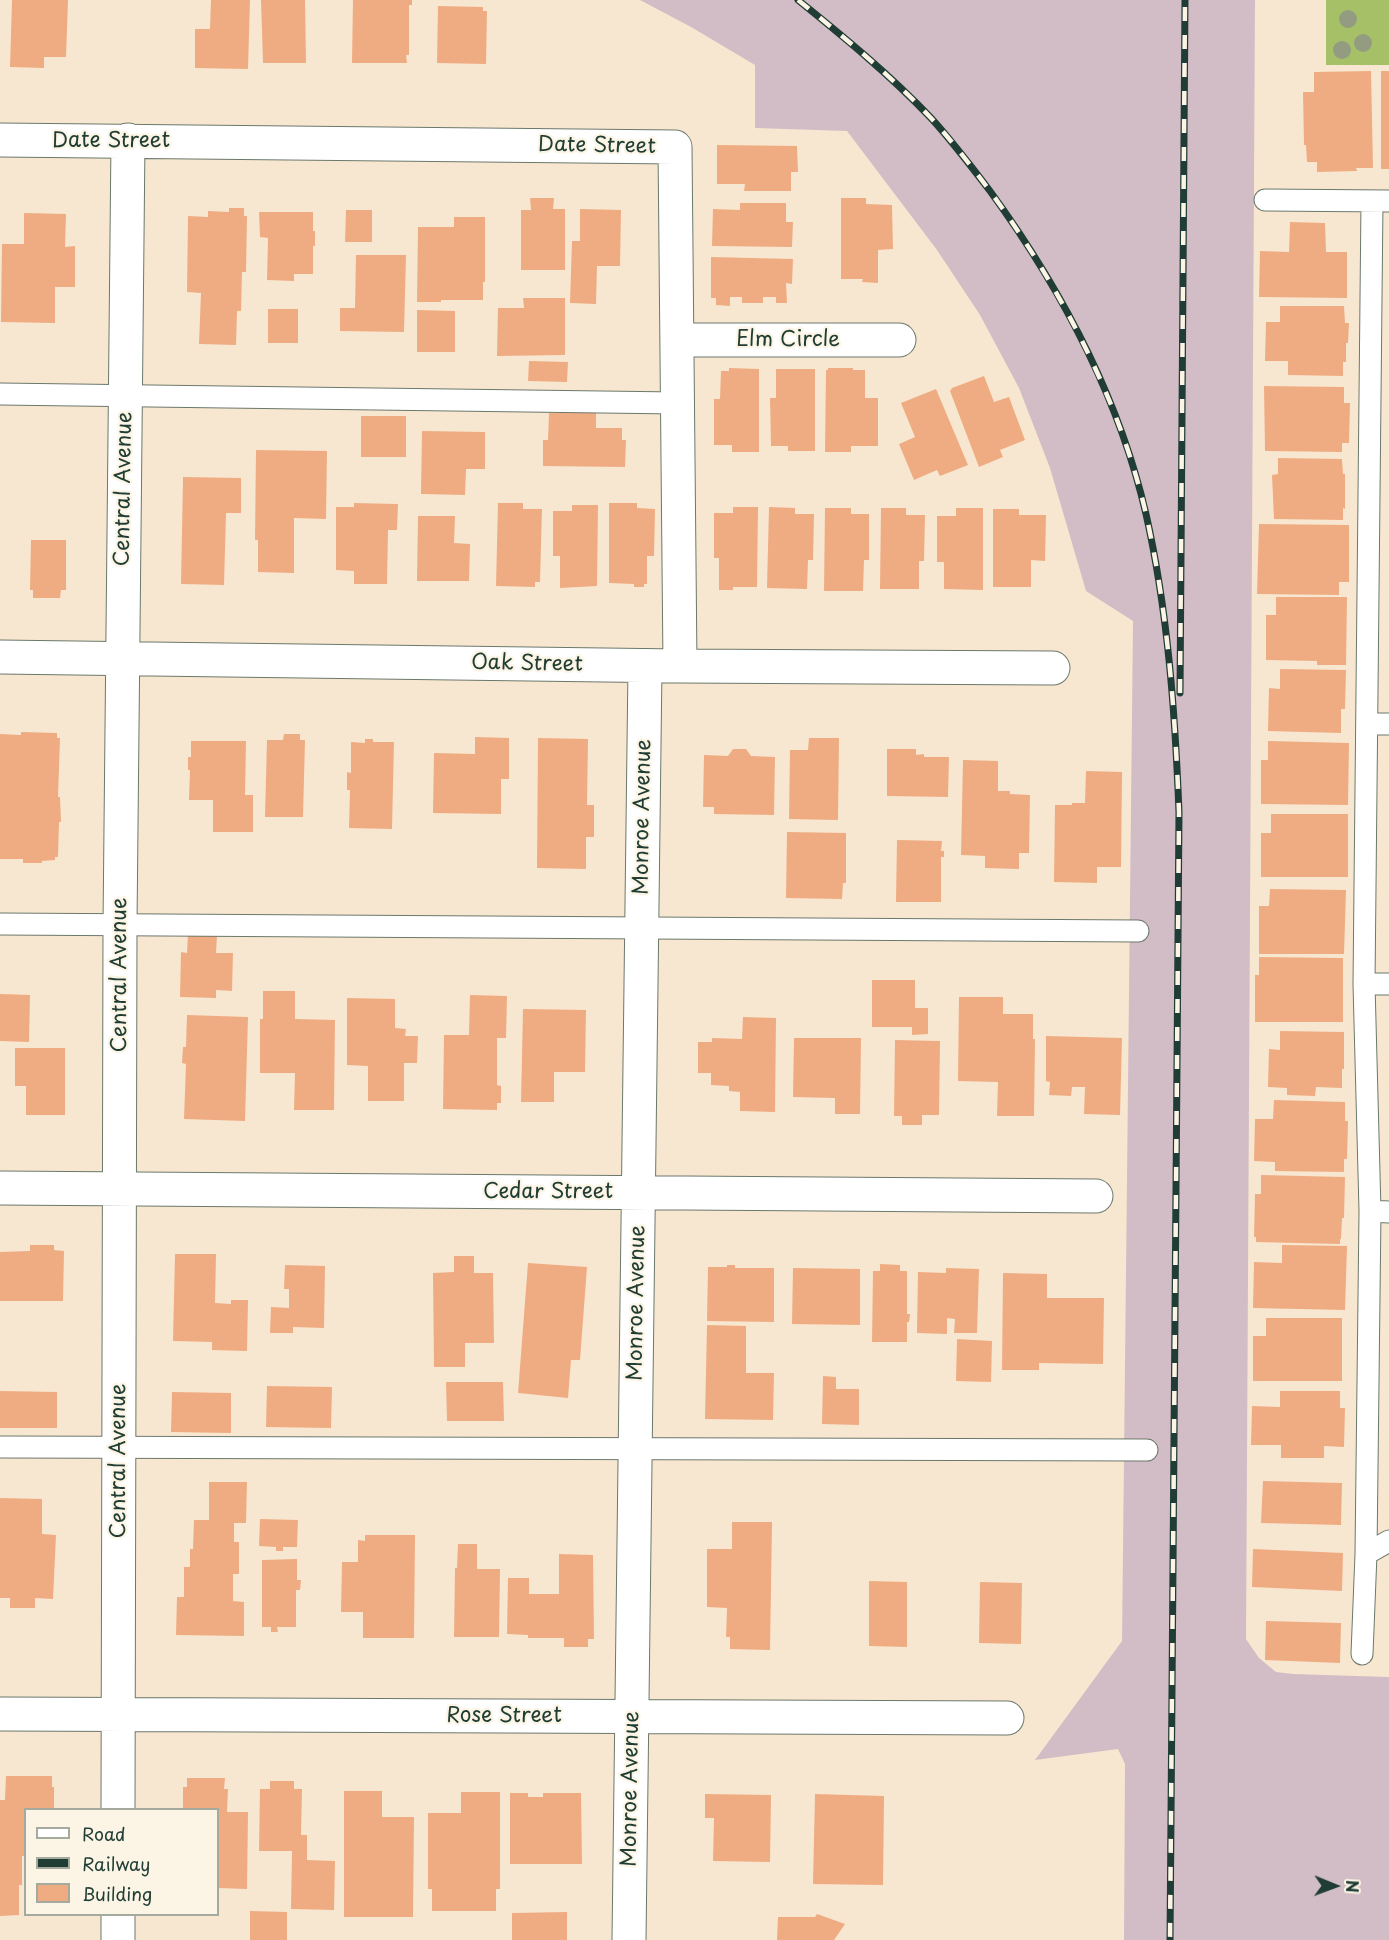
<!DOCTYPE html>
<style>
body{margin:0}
#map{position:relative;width:1389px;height:1940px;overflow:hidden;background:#f8e7d0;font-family:"Playpen Sans",sans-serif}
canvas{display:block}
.legend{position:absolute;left:24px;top:1808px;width:195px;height:108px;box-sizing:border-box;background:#fcf5e5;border:2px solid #a4ab9e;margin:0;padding:8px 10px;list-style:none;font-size:18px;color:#1f3d34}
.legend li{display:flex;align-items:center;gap:12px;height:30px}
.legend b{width:30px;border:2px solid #a4ab9e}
.north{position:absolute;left:1305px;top:1856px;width:60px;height:60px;-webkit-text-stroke:4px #fcf5e5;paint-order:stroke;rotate:91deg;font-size:16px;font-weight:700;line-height:24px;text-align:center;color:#1f3d34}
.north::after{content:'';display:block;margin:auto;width:21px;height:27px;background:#1f3d34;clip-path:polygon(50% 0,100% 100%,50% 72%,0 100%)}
</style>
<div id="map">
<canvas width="1389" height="1940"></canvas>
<ul class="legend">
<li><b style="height:8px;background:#fff"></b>Road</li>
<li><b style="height:8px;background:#1f3d34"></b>Railway</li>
<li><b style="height:16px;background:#efac82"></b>Building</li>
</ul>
<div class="north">N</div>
</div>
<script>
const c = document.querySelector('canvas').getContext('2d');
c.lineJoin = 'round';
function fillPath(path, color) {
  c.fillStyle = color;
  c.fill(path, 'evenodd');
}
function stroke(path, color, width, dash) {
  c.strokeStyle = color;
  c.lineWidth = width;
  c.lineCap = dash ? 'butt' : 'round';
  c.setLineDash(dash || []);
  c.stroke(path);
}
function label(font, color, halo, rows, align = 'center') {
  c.font = font + ' "Playpen Sans",sans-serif';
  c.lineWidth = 4.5;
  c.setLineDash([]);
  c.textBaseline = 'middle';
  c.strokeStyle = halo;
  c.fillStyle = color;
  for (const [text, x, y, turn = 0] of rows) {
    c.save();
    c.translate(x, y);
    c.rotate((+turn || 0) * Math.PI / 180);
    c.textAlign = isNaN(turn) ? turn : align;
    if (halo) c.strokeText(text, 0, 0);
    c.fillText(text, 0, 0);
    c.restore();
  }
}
const industrial = new Path2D(`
 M640,0H1255L1246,1639L1259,1658L1276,1672L1293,1674L1389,1677V1940H1124L1125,1764L1118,1749L1035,1760L1122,1641L1133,621L1086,591L1050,468L1019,388L980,315L937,250L847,131L755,128V65L691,27Z`);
const green = new Path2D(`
 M1326,0H1389V65H1326Z`);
const building = new Path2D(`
 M12,0H68L66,57H44V68L10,67Z
 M211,0H250L248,69L195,68V29H210Z
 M261,0H305L306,63H263Z
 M353,0H412V5H409V55H406L407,63H352Z
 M438,6L483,7V11H487L486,64L437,63Z
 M1371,71L1373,168H1356L1357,171L1317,172V162H1307L1306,145H1304L1303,92H1314V72Z
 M1381,71H1389V169H1381Z
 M717,145L797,146L798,172H791V191H744L745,184H717Z
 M530,198H554L553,209H565V270H521V210H531Z
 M841,198H866V204L892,205L893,249L878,250V283L862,282L863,279H841Z
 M740,203H786V222H793L792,247L712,246L713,209L740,210Z
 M229,208H244V216H247L246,272H242L241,311H237L236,345L199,344L201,293L187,292L188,216L208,217V211L229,212Z
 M580,209L621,210L620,266H597L596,304L570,303L572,241H580Z
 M346,210H372V242H345Z
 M259,212H313V231H315V246H313V274H294V281L267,280L268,238L260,237Z
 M24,213L66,214L65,247L75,246V287H55V323L1,322L2,244H24Z
 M454,217H485V282H483V300H441V302H417L418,227H454Z
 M1290,222L1325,223L1326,252H1347V298L1259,297L1260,251L1289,252Z
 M356,255H406L404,332L340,331V308H355Z
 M711,257L793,259L792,284L786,283L787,303H776V297H763V303H742V297H730V306L716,305V298H711Z
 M523,298H565V355L497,356L498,308H524Z
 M1280,306H1344L1345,323H1349L1348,343H1346V362H1343V376L1288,375V361H1265L1266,322H1280Z
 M268,309H298V343H268Z
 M417,310L455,311V352H417Z
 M529,361L568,362L567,382L528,381Z
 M729,368L759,369V452H732V445H714V399H720L721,371H729Z
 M828,368H853V370H865V398H878V446H851V452H825L826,370H828Z
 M776,369H815V451H788V446H771L770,398H776Z
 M984,376L994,402L1009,397L1025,440L1000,450L1003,457L979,467L950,391L952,388Z
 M1264,386L1344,387V403H1350L1349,443H1342V452L1265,451Z
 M936,389L968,465L940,476L937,470L914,480L899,444L915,437L901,403Z
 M549,413H596V428H622V440H626L625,467L543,466V440H548Z
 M361,416H406V457H361Z
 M422,431L485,432V469H466L465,495L421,494Z
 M256,450L327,451L326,519L294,518V573L258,572V540H255Z
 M1278,458L1342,459L1343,474H1345V509L1343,508V520L1274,519L1272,475L1278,474Z
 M183,477L241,478V513H226L224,585L181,584Z
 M354,503L398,504L397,530H388L387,584H354V571L336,570V507H354Z
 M498,503H523V509H542L540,582H535V587L496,586Z
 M609,503H637V508L655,509L654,556H647V584H644V587H634V584L609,583Z
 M572,505H598L597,586L560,588V556H553V511H572Z
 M733,507H758L757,587H733V590H719V558H714V513H733Z
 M769,507L795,508V514H814L813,560H808L807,589L767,588Z
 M825,508H851V514H869V560H864L863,591H824Z
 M881,508H906V515H925L924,561H919V589H880Z
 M956,508H983V590L944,589V562H937V516H956Z
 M993,509H1019V515H1046L1045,561L1031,560V587H993Z
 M418,516H455L454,543L470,544L469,581H417Z
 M1259,524L1349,525V582H1339V595L1257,594Z
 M31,540H66V590H61L60,598H33V590H30Z
 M1276,597H1347L1346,665H1317V661L1266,660V615H1276Z
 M1280,669L1346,670L1345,709H1341V733L1268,731L1269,688L1280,689Z
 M21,732L57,733V738H60L58,797H60L61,822H59L58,857H55V860L42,861V863H23V859H0V734L21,735Z
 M284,734H300V740H305L303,817H265L267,740H283Z
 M475,737L509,738V779H501V814L433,813L434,753L475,754Z
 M538,738L588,739L587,805H594V837H586V869L537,868Z
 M809,738H839L838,820L789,819L790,750H808Z
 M365,739H373V742H394L392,829L349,828L350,790H347V772L351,773V742L365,743Z
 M191,741H246L245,795H253V832H213V800H189L190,770H188V757H191Z
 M1268,741L1349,743L1348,805L1261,804V760H1268Z
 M733,749H746L751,756L775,757L774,815L714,814V807H703L704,755L728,756Z
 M887,749H916V755L924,754V757H949L948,797L887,796Z
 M963,760L998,761V791H1010V794L1030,795L1029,853H1019V869L985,868V856L961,855Z
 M1086,771L1122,772L1121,867H1097V883L1054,882L1055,805H1072V803H1085Z
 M1271,814H1348V877H1261V833H1271Z
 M787,832L846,833V883H843L842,899L786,898Z
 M897,840L942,841L941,851H944V857H941V902H896Z
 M1270,889L1346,890L1344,954H1259V906H1269Z
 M188,934L217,935L216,953H233L232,991L216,990V998L180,997L181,952L187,953Z
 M1259,957L1343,958V1022H1255V975H1259Z
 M872,980H915V1008H928V1034L912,1035V1027H872Z
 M263,991H295V1019L335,1020L334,1110H294L295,1073H260V1019H263Z
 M0,994L30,995L29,1042L0,1041Z
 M470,995L507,996L506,1038H497V1085L501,1086V1103H497V1110L443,1109L444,1035H469Z
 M959,997H1003V1014H1033V1039H1035L1034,1116H997L998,1082L958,1081Z
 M347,998L395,999V1028L406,1029L405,1036H418L417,1063H404V1101H368V1066L347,1065Z
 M523,1009L586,1010L585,1072H554V1102H521Z
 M187,1015L248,1017L245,1121L184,1119L186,1064L182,1063L183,1047H186Z
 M743,1017L776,1018L775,1112L740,1111V1092L729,1091V1086L711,1085V1073H698V1042H712V1038L742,1039Z
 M1280,1031L1344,1032V1069H1342V1088L1316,1087L1315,1096L1287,1095V1088L1268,1087L1269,1049L1280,1050Z
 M1046,1036L1122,1038L1120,1115L1084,1114L1085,1087H1072L1071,1096L1049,1095L1050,1082L1046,1081Z
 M794,1038H861L860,1114H835V1098L793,1097Z
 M895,1040L940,1041L939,1115H922V1125H902V1116H894Z
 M15,1048H65V1115H26V1086H15Z
 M1274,1100L1345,1102V1121H1348L1347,1159H1344V1172L1275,1171V1162L1254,1161L1255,1119H1273Z
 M1261,1175L1345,1177L1344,1218H1342L1341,1239H1340V1244L1256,1242V1237H1254L1255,1194H1261Z
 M30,1245H54V1250L64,1251L63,1301H0V1252L30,1251Z
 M1282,1245L1347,1246L1345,1310L1253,1308L1254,1262L1282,1263Z
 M175,1254H216L215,1303L231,1304V1300H248L247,1351L212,1350V1342L173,1341Z
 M454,1256H474V1273H493L494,1343H465V1367H434L433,1273L454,1272Z
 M528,1263L587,1267L580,1360H571L568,1398L518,1393Z
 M880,1264L900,1265V1271H907V1314H910L909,1322H907V1342H872L873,1271H880Z
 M285,1265L325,1266L324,1328L293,1327V1333H270L271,1307L289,1308V1289H284Z
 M727,1265H735V1268H774V1322L707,1321L708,1267H727Z
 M793,1268L860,1269V1325L792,1324Z
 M946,1268L979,1269L977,1333H954L955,1319L947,1318V1334L917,1333L918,1272L946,1273Z
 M1003,1273L1047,1274V1298H1104L1103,1364L1039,1363V1370H1002Z
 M1266,1318H1342V1381H1253V1336H1266Z
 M707,1325L746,1326V1373H774L773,1420L705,1419Z
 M957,1339L992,1341L991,1382L956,1381Z
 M823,1376L836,1377V1389H859V1425L822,1424Z
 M446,1382H503L504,1421H447Z
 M267,1386L332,1387L331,1428L266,1427Z
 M0,1391L57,1392V1428H0Z
 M1280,1391H1340V1408H1345L1344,1447L1324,1446V1458H1281V1445H1251L1252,1406L1280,1407Z
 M172,1392L231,1393V1433L171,1432Z
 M1263,1481L1342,1483L1341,1525L1261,1523Z
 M209,1482H247L246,1523H234V1542H239V1574H233V1601L244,1602V1636L176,1635L177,1597H184V1567H190V1549H193L194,1520H209Z
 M0,1498L42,1499V1534L56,1535L53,1599L35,1598V1608H10V1598H0Z
 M260,1519L298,1520L297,1547H283V1551H276V1547L259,1546Z
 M732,1522H772L770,1650L730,1649V1637H726L727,1608L707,1607V1549H732Z
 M365,1535H415L414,1638H363V1612H341L342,1562H358V1540L365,1541Z
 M458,1544H477V1569H500L499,1637H454L455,1568H457Z
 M1253,1549L1343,1553L1342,1591L1252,1587Z
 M559,1554L593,1555L594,1639H588V1647H564V1638H528V1635L507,1634L508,1578H529V1594H559Z
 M297,1559V1580H301L300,1590H296V1627H277L278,1632H271V1627H262V1560Z
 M869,1581L907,1582V1647L869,1646Z
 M980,1582L1022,1583L1021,1644L979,1643Z
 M1266,1621L1341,1623L1340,1663L1265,1660Z
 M6,1776H52V1787H54V1810H26V1856H22V1885H19V1915L0,1916V1800H5Z
 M187,1778H225L224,1789H228L227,1812H248L247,1889L218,1888V1810H183V1787H187Z
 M270,1781H294V1789H302L301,1835H307V1860L335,1861L334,1910L291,1909L292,1851H259L260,1789H270Z
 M344,1791H382V1817H414L413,1917H344Z
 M461,1792H500V1889H496V1911H432V1889H428V1813H461Z
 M510,1793H528V1797H543V1793H581L582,1864H510Z
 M705,1794L771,1795L770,1862L713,1861L714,1818H705Z
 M815,1794L884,1796L883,1885L813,1884Z
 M250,1911L287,1912V1940H250Z
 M567,1912V1940H512V1913Z
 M817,1914L845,1924L834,1940H777L778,1917H815Z`);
const service = new Path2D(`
 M1265,200L1389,201
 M0,394L677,403
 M1367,724H1389
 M0,924L1138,931
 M1364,984H1389
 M1370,1211L1389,1212
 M0,1447L1147,1450
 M1366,1554L1389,1541
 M1362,1654L1366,1554L1370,1211L1364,984L1372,201`);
const minor = new Path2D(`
 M0,140L675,147L680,666
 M677,340H899
 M0,657L680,666L1053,668
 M0,1188L1096,1196
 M0,1714L1007,1718
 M118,1810L120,925L128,140
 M118,1914V1940
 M629,1940L645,666`);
const rail = new Path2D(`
 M798,0C844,37 890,75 931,118C952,141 971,166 990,191C1060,287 1119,398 1146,514C1168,612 1175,712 1179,812L1170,1940
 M1180,693L1185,0`);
const trees = [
 [1348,19],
 [1363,43],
 [1342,50]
];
const streetNames = [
 ["Date Street",111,141],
 ["Date Street",597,146,1],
 ["Elm Circle",788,340],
 ["Central Avenue",124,489,-89],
 ["Oak Street",527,664,1],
 ["Monroe Avenue",643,817,-89],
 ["Central Avenue",120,975,-90],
 ["Cedar Street",548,1192],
 ["Monroe Avenue",637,1303,-89],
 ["Central Avenue",119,1461,-90],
 ["Rose Street",504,1716],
 ["Monroe Avenue",631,1789,-89]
];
fillPath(industrial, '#d2bdc6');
fillPath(green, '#a6c067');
fillPath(building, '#efac82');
stroke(service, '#6b786b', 23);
stroke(minor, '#6b786b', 35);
stroke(service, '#fff', 21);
stroke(minor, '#fff', 33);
stroke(rail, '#1f3d34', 7);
stroke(rail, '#fcf5e5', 4.5, [14]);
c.fillStyle = '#939c81';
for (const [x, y] of trees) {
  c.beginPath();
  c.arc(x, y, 9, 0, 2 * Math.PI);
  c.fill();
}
label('21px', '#1f3d34', '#fcf5e5', streetNames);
</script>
